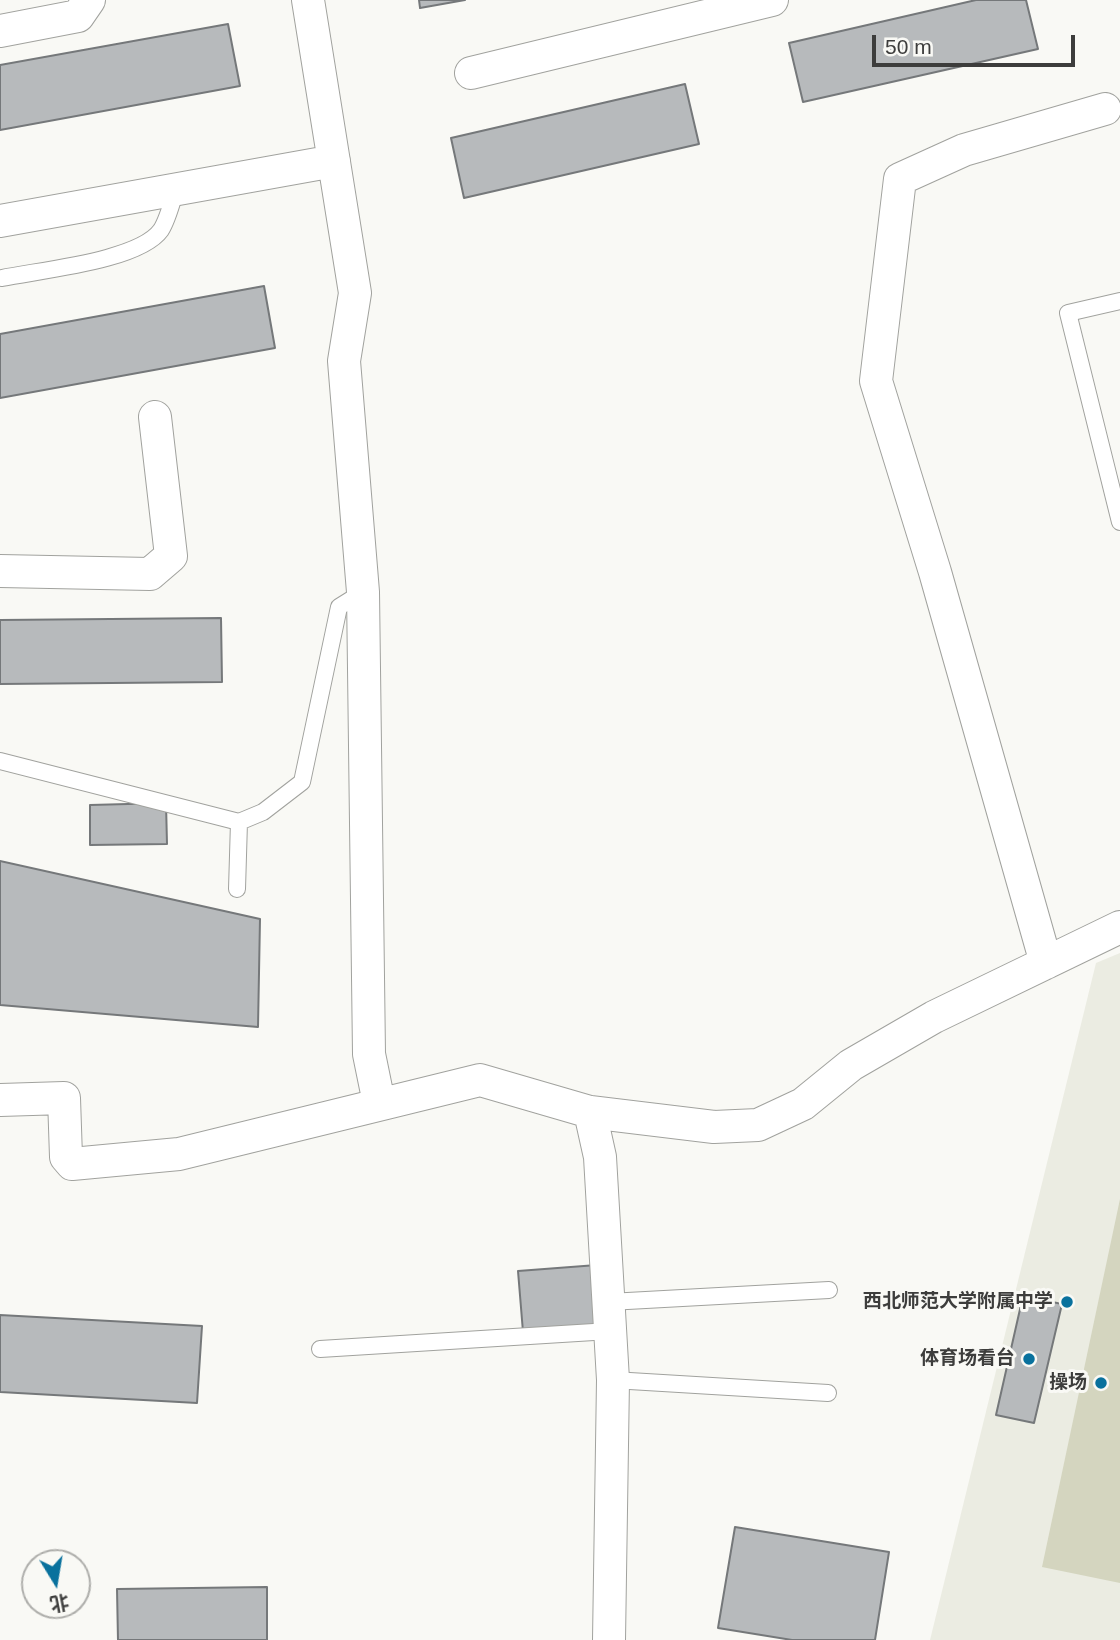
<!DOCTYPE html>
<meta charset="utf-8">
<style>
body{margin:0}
#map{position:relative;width:1120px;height:1640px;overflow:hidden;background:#f9f9f5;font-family:Helvetica,"Noto Sans SC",sans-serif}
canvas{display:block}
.north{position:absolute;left:21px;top:1549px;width:70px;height:70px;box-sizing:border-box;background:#f9f9f5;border:2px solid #aeaeab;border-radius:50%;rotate:169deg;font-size:19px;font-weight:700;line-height:28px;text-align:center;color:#3d3d3c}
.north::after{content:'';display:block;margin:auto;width:24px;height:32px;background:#09719d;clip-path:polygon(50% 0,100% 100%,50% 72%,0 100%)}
.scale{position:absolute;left:872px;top:35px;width:203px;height:32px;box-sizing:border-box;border:4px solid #3d3d3c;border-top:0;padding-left:9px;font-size:21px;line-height:24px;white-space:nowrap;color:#3d3d3c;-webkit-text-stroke:5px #f9f9f5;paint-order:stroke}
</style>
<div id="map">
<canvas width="1120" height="1640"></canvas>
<div class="north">北</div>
<div class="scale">50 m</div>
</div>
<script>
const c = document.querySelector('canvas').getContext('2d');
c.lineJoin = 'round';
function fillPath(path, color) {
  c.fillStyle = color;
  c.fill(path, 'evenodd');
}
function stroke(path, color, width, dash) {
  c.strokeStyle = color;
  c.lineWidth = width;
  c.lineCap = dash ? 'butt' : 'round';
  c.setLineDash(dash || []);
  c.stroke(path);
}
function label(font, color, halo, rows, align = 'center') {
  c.font = font + ' Helvetica,"Noto Sans SC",sans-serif';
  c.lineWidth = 6;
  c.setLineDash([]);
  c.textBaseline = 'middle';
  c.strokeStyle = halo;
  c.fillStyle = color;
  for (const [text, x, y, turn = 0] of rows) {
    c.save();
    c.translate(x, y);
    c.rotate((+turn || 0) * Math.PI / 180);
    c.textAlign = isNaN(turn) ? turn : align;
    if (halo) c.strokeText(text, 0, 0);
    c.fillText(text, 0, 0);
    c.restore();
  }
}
const built = new Path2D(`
 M1120,953V1640H930L1096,963Z`);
const green = new Path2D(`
 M1120,1199V1583L1042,1567Z`);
const building = new Path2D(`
 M419,0H465L420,8Z
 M976,0H1026L1038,49L803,102L789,43Z
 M228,24L240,86L0,130V65Z
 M685,84L699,144L464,198L451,138Z
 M264,286L275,348L0,398V334Z
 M221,618L222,682L0,684V620Z
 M166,803L167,844L90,845V805Z
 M0,861L260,919L258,1027L0,1005Z
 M597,1265L602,1326L523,1332L518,1271Z
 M1023,1296L1062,1304L1034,1423L996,1415Z
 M0,1315L202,1326L197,1403L0,1392Z
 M735,1527L889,1552L875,1640H792L718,1628Z
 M267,1587V1640H118L117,1589Z`);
const lane = new Path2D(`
 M2,278C40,270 139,261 161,230C168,219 172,202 176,189
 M1120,301L1068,313L1120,522
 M0,761L239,822L263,812L302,782L339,607L363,592
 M237,889L239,822
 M609,1302L829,1290
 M320,1349L610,1331
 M613,1380L828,1393`);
const street = new Path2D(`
 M308,0L355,293L344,361L363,592L369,1054L379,1103
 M0,31L78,16L89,0
 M471,73L772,0
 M0,221L334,161
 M0,571L150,574L171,556L155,417
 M1046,963L935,572L876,381L900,179L964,150L1105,109
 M0,1100L64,1098L66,1157L72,1164L179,1154L480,1080L590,1112L714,1127L758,1125L803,1104L851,1065L934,1017L1120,927
 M590,1112L600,1157L613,1380L609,1640`);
const markers = [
 [1067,1302,7,"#09719d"],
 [1029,1359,7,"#09719d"],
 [1101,1383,7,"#09719d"]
];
const poiNames = [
 ["西北师范大学附属中学",1053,1302],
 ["体育场看台",1015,1359],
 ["操场",1087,1383]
];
fillPath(built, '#ebece2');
fillPath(green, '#d4d5bf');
fillPath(building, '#b7babc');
stroke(building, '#75787a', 2);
stroke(lane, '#a1a29e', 18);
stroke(street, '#a1a29e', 34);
stroke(lane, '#fff', 16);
stroke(street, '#fff', 32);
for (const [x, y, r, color] of markers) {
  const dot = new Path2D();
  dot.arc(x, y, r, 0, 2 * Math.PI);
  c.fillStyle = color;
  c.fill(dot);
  stroke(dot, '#f9f9f5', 2.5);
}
label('bold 19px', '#3d3d3c', '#f9f9f5', poiNames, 'right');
</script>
